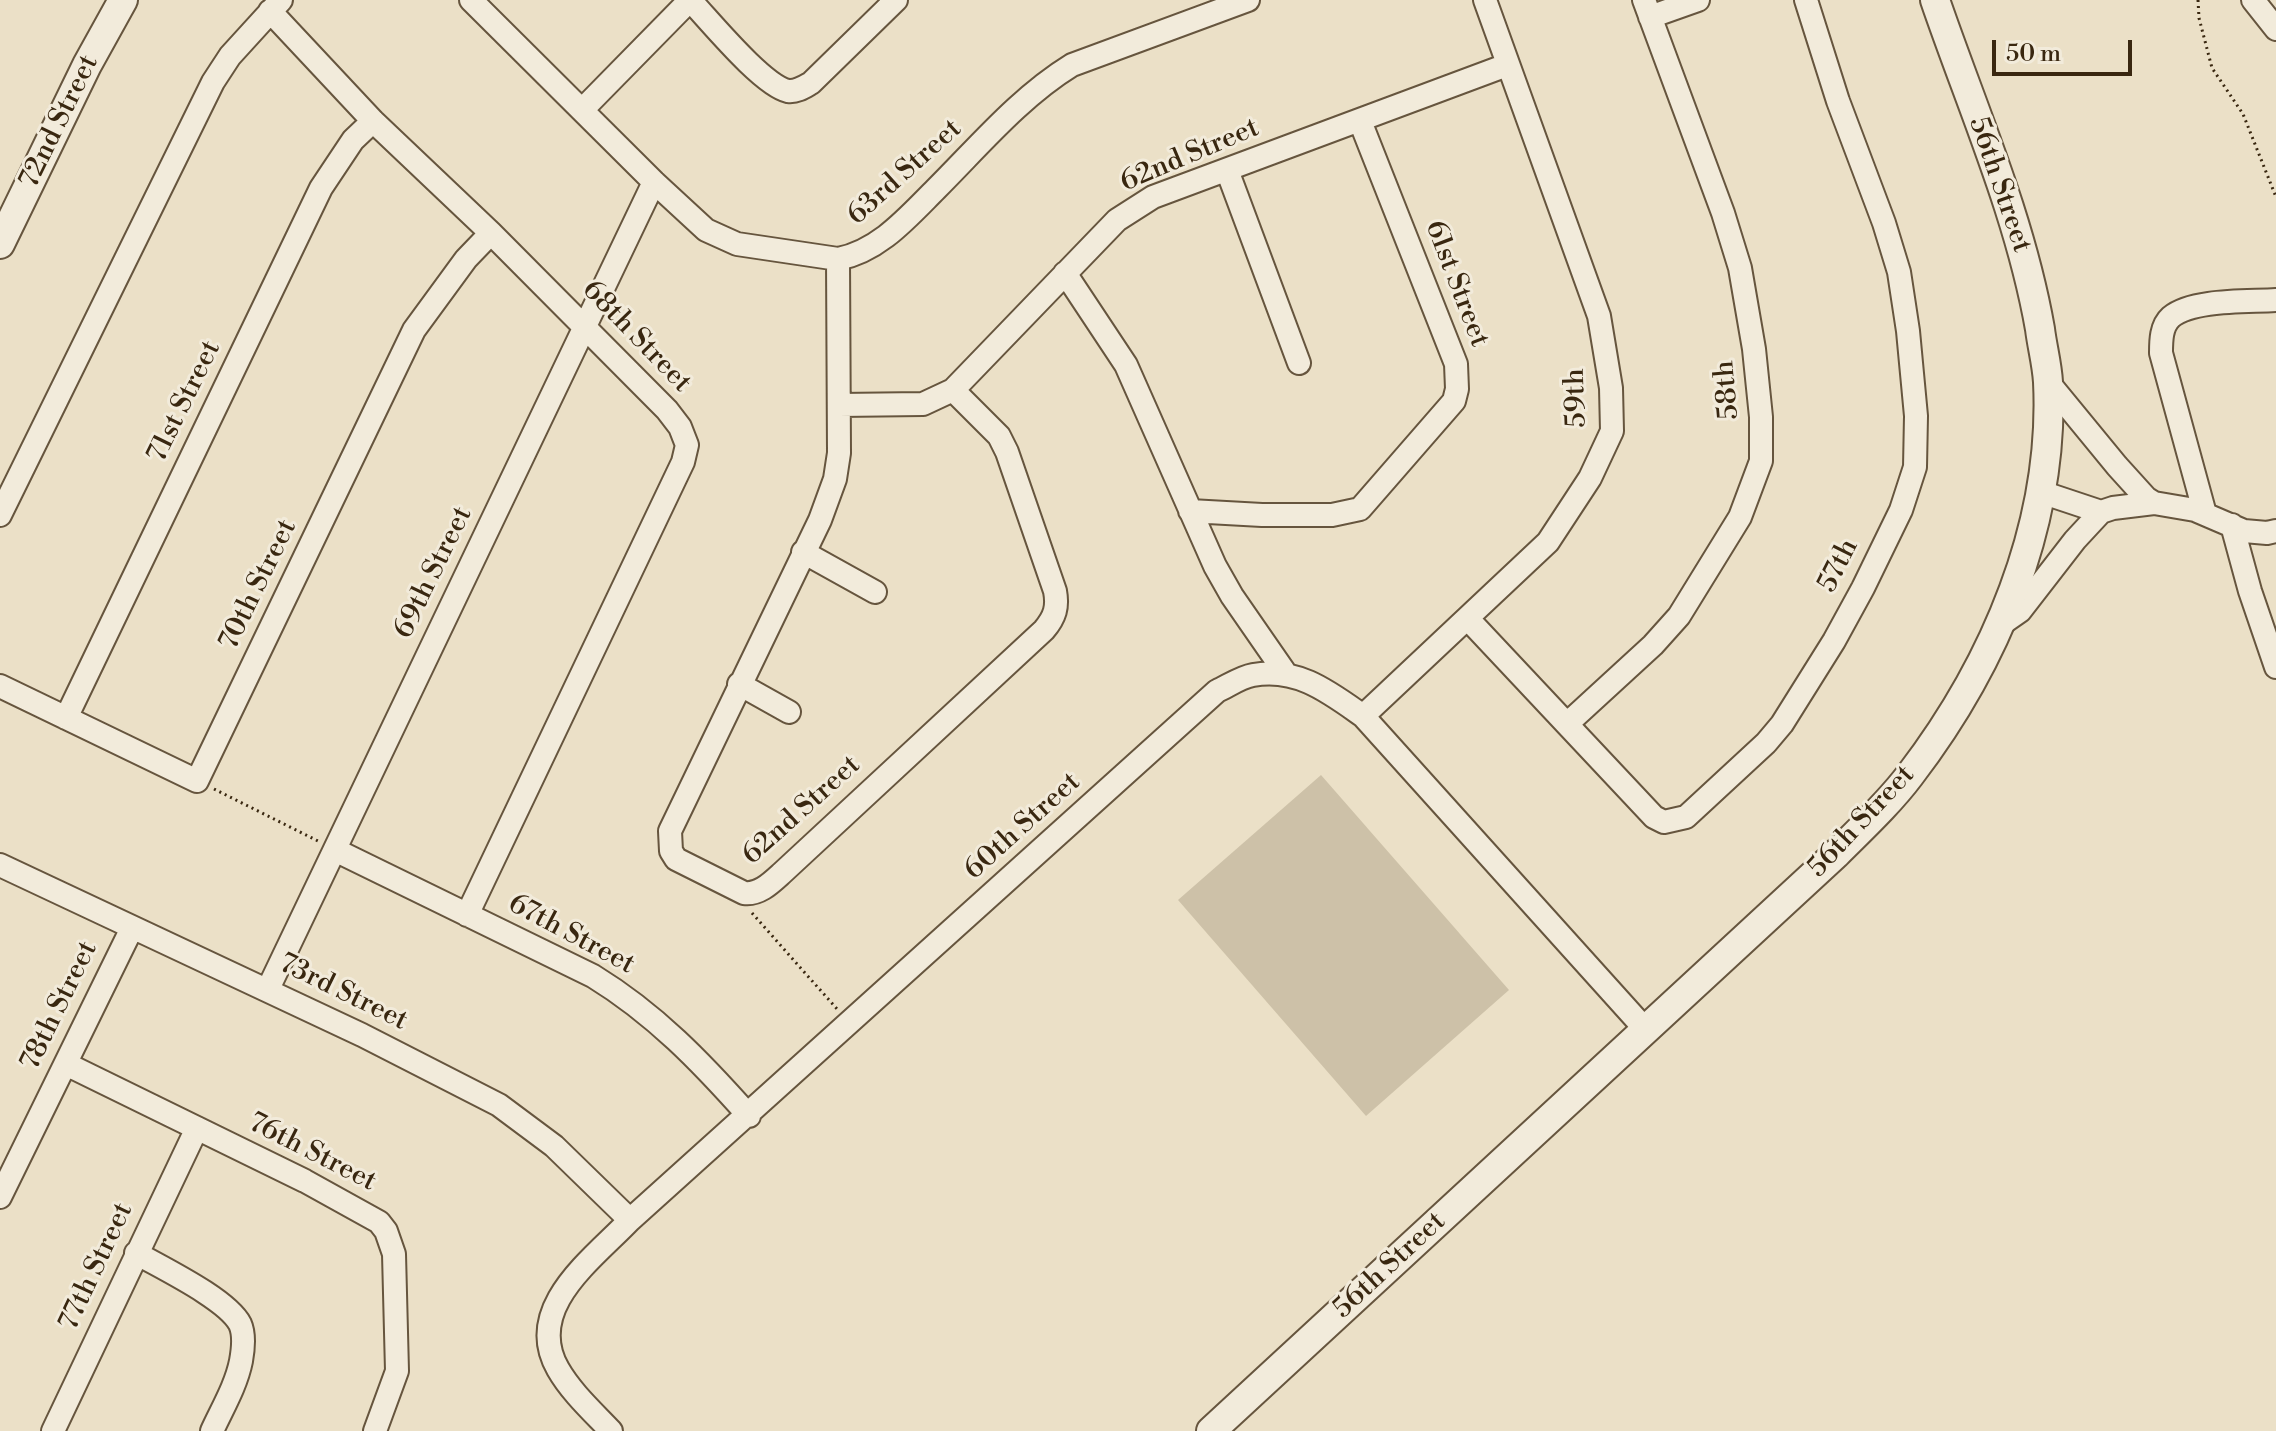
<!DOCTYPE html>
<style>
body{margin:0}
#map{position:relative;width:2276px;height:1431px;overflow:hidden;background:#ebe0c7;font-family:"Libre Bodoni",serif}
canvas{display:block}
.scale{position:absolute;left:1992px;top:40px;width:140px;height:36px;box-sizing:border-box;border:4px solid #392710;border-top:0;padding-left:10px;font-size:24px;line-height:28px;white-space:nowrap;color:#392710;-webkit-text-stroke:6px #f2ebdb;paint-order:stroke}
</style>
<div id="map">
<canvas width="2276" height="1431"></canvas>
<div class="scale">50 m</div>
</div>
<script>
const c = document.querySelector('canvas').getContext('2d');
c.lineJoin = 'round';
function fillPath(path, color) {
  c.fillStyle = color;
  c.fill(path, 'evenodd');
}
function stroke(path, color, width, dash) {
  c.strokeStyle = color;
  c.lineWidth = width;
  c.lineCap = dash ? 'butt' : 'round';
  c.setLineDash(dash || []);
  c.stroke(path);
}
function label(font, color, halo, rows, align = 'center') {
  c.font = font + ' "Libre Bodoni",serif';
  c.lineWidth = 6;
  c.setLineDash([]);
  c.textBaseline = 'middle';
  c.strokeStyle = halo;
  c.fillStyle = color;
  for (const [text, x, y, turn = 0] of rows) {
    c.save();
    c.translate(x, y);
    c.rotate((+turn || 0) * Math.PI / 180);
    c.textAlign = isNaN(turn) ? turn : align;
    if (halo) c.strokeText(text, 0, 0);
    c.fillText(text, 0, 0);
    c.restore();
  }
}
const green = new Path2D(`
 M1321,775L1509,990L1366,1116L1178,900Z`);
const path = new Path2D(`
 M2198,0L2199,18L2212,68L2243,114L2276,197
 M214,789L318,841
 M752,913L837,1009`);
const minor = new Path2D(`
 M471,0L654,182L706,230L737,244L838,259C879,251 907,218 936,189C979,146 1020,97 1072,65L1248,0
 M690,0C710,21 762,85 788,91C797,92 804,87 811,83L896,0
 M2253,0L2276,29
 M270,11L373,121L491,233L667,410L680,427L687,445L683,462L467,915
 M1650,17L1698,0
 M582,110L690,0
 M1227,170L1299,363
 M838,259L839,453L835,479L820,520L670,831L671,851L676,859L744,893C759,895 771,883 782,873L1044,630C1055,617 1058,607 1055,591L1007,452L999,436L953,390
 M1065,273L1126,365L1215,566L1232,596L1286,674
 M2048,382L2117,466L2146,498L2154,503L2195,510L2244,531L2267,533L2276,531
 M839,405L923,404L953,390L1117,220L1153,197L1507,65
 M2041,492L2101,512
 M1190,511L1262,515H1332L1360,509L1454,401L1457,389L1456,364L1360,121
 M2205,514L2161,353C2161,341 2161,326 2171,317C2193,299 2248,302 2276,300
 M0,515L213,82L230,56L281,0
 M2232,525L2250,591L2276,667
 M803,552L875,592
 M1468,619L1654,817L1664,822L1686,817L1766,743L1782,724L1834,641L1863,588L1901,510L1915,467L1916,416L1908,331L1899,272L1884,223L1838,101L1806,0
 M1997,627L2020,611L2075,540L2101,512L2113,508L2154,503
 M739,684L789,712
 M0,686L197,781L414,330L466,259L491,233
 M1363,716L1548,542L1590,478L1612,431L1611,388L1599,316L1485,0
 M66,718L321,188L353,140L373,121
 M1568,723L1653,645L1679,616L1740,517L1761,461V417L1754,349L1740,268L1723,213L1644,0
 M335,850L593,976C655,1014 701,1062 749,1116
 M0,865L362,1035L499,1105L554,1146L630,1220
 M268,989L654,182
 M66,1064L305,1181L379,1222L386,1231L394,1254L397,1371L375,1431
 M0,1197L132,928
 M136,1253C162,1268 227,1299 240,1324C245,1335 243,1350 241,1361C236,1386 222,1409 212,1431
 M53,1431L197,1128
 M611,1431C593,1412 571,1392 558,1369C523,1308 593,1259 630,1220L1217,691C1228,686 1241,677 1253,675C1297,667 1329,692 1363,716L1645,1029`);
const tertiary = new Path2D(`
 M0,244L87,65L123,0
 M1211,1431L1836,854C1861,829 1889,803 1910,775C1995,664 2055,524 2048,382C2047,364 2042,346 2040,329C2020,215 1972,108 1935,0`);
const streetNames = [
 ["72nd Street",60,122,-64],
 ["62nd Street",1190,156,-23],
 ["63rd Street",905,173,-42],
 ["56th Street",1999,185,71],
 ["61st Street",1456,284,69],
 ["68th Street",636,337,46],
 ["58th",1728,390,-95],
 ["59th",1577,398,-92],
 ["71st Street",185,402,-64],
 ["57th",1839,566,-63],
 ["69th Street",434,573,-64],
 ["70th Street",259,585,-64],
 ["62nd Street",802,811,-42],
 ["56th Street",1862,822,-47],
 ["60th Street",1023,827,-42],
 ["67th Street",571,935,28],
 ["73rd Street",343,993,26],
 ["78th Street",60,1006,-64],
 ["76th Street",312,1153,27],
 ["56th Street",1390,1266,-43],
 ["77th Street",97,1267,-65]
];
fillPath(green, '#cdc1a8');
stroke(minor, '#66553e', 26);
stroke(tertiary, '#66553e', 32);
stroke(path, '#392710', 3, [2, 4]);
stroke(minor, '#f2ebdb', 22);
stroke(tertiary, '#f2ebdb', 28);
label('28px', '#392710', '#f2ebdb', streetNames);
</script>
